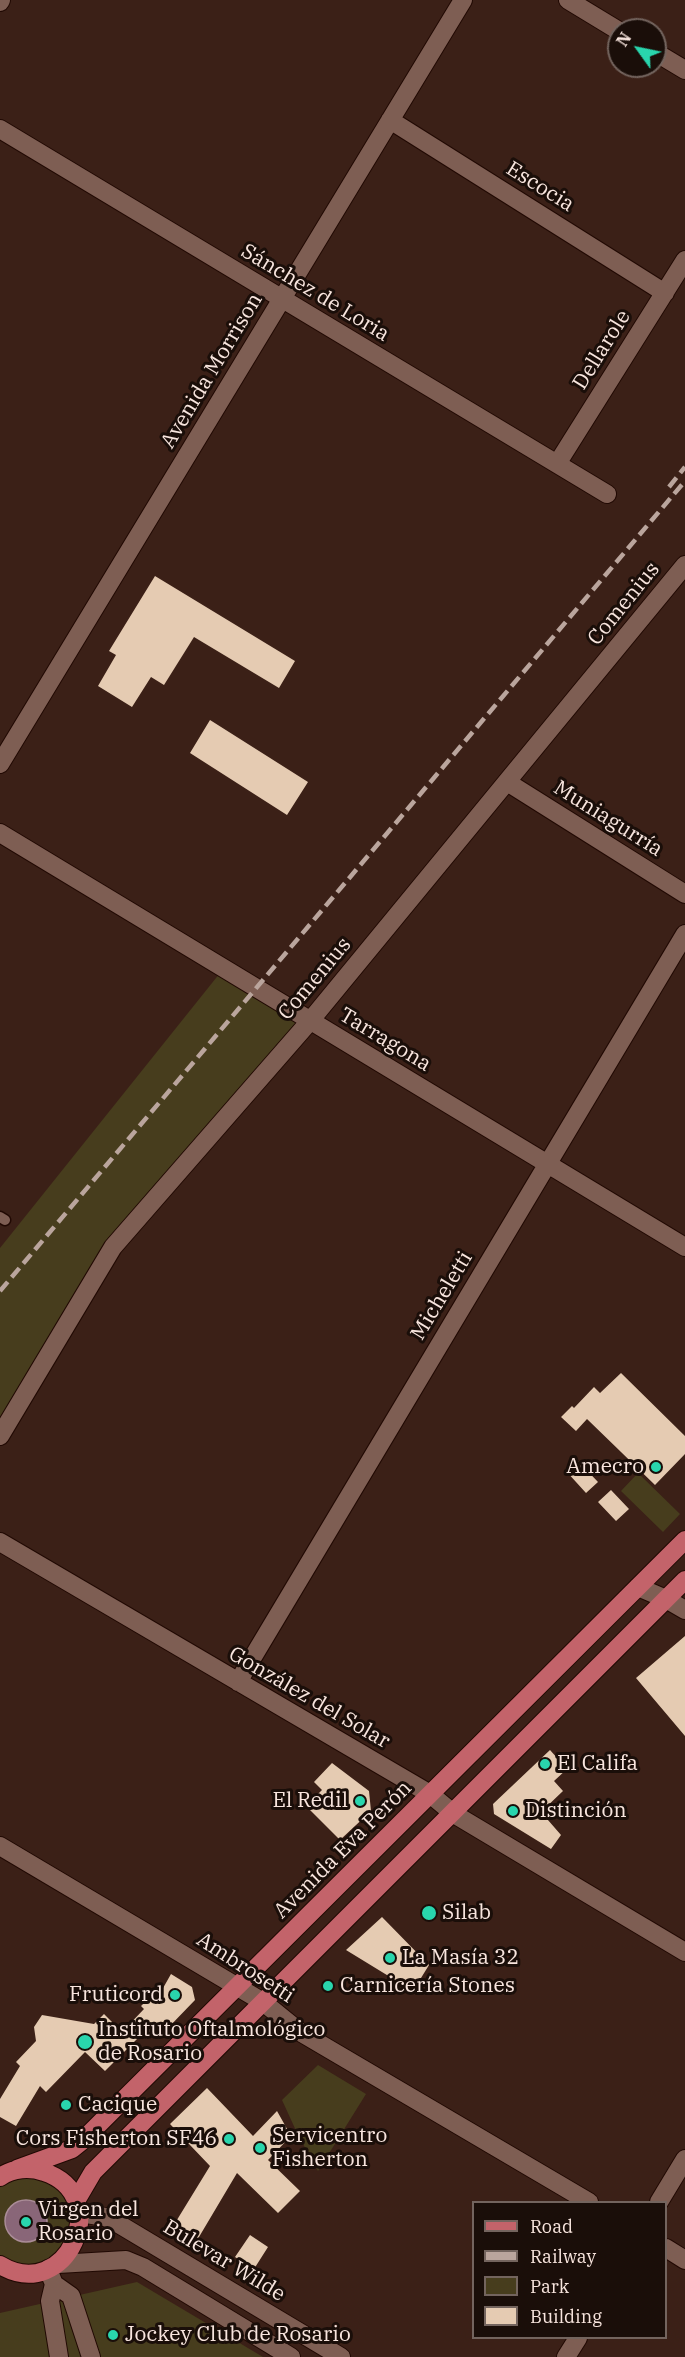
<!DOCTYPE html>
<meta charset="utf-8">
<style>
body{margin:0}
#map{position:relative;width:685px;height:2357px;overflow:hidden;background:#3b2017;font-family:"IBM Plex Serif",serif}
canvas{display:block}
.legend{position:absolute;left:472px;top:2201px;width:195px;height:138px;box-sizing:border-box;background:#1a0e09;border:2px solid #73645e;margin:0;padding:8px 10px;list-style:none;font-size:18px;color:#f8e5de}
.legend li{display:flex;align-items:center;gap:12px;height:30px}
.legend b{width:30px;border:2px solid #73645e}
.north{position:absolute;left:607px;top:18px;width:60px;height:60px;box-sizing:border-box;background:#1a0e09;border:2px solid #73645e;border-radius:50%;rotate:303deg;font-size:16px;font-weight:700;line-height:24px;text-align:center;color:#f8e5de}
.north::after{content:'';display:block;margin:auto;width:21px;height:27px;background:#29d5ad;clip-path:polygon(50% 0,100% 100%,50% 72%,0 100%)}
</style>
<div id="map">
<canvas width="685" height="2357"></canvas>
<ul class="legend">
<li><b style="height:8px;background:#c3636a"></b>Road</li>
<li><b style="height:8px;background:#baa59d"></b>Railway</li>
<li><b style="height:16px;background:#473d1d"></b>Park</li>
<li><b style="height:16px;background:#e5cbb2"></b>Building</li>
</ul>
<div class="north">N</div>
</div>
<script>
const c = document.querySelector('canvas').getContext('2d');
c.lineJoin = 'round';
function fillPath(path, color) {
  c.fillStyle = color;
  c.fill(path, 'evenodd');
}
function stroke(path, color, width, dash) {
  c.strokeStyle = color;
  c.lineWidth = width;
  c.lineCap = dash ? 'butt' : 'round';
  c.setLineDash(dash || []);
  c.stroke(path);
}
function label(font, color, halo, rows, align = 'center') {
  c.font = font + ' "IBM Plex Serif",serif';
  c.lineWidth = 6;
  c.setLineDash([]);
  c.textBaseline = 'middle';
  c.strokeStyle = halo;
  c.fillStyle = color;
  for (const [text, x, y, turn = 0] of rows) {
    c.save();
    c.translate(x, y);
    c.rotate((+turn || 0) * Math.PI / 180);
    c.textAlign = isNaN(turn) ? turn : align;
    if (halo) c.strokeText(text, 0, 0);
    c.fillText(text, 0, 0);
    c.restore();
  }
}
const green = new Path2D(`
 M224,968L310,1021L113,1247L0,1436V1248Z
 M638,1473L680,1514L663,1532L621,1491Z
 M318,2065L366,2094L318,2171L298,2135L282,2100Z
 M36,2169L76,2201L58,2264L0,2265V2177Z
 M137,2282L263,2357H0V2313Z`);
const water = new Path2D(`
 M5 2221a21 21 0 1 1 42 0a21 21 0 1 1-42 0Z`);
const building = new Path2D(`
 M155,576L295,661L279,688L194,637L164,685L151,677L132,707L98,686L116,655L109,651Z
 M210,720L308,782L287,815L190,753Z
 M621,1373L685,1436V1454L655,1485L587,1419L576,1431L561,1417L572,1406L574,1408L594,1387L600,1393Z
 M578,1461L598,1482L586,1493L566,1471Z
 M611,1490L629,1509L616,1521L598,1502Z
 M685,1636V1736L636,1678Z
 M550,1750L567,1769L554,1781L563,1791L541,1812L561,1835L551,1849L494,1814L493,1804Z
 M332,1763L369,1791L371,1811L340,1840L306,1806L322,1790L314,1782Z
 M382,1917L429,1965L413,1991L346,1950Z
 M171,1974L192,1987L195,2000L167,2029L161,2023L147,2039L142,2034L105,2071L85,2052L46,2092L40,2086L16,2126L0,2117V2099L20,2066L16,2062L36,2041L34,2027L42,2015L94,2024L104,2014L122,2032L144,2009L141,2006L154,1993L158,1997Z
 M207,2088L253,2136L277,2111L291,2136L268,2160L300,2191L278,2213L237,2173L196,2242L172,2228L210,2166L170,2124Z
 M250,2235L268,2247L254,2269L235,2257Z`);
const lane = new Path2D(`
 M0,1217L5,1220`);
const street = new Path2D(`
 M568,0L619,31
 M0,2L1,0
 M655,52L685,70
 M390,120L665,293
 M0,129L607,494
 M557,464L685,260
 M0,764L463,0
 M507,782L685,894
 M0,833L685,1247
 M0,1436L113,1247L310,1021L685,565
 M0,1542L430,1794L454,1814L685,1952
 M638,1587L666,1599L685,1610
 M238,1682L685,934
 M0,1846L263,2002L300,2032L589,2202
 M659,2202L685,2159
 M666,2248L685,2260
 M48,2269L54,2284L71,2296L91,2357
 M54,2284L50,2301L59,2357
 M566,2357L578,2338`);
const secondary = new Path2D(`
 M80,2213L105,2217L117,2223L341,2357
 M58,2264L126,2260L143,2267L291,2357`);
const primary = new Path2D(`
 M17,2169L72,2149L82,2141L685,1540
 M0,2177C13,2168 30,2167 44,2172C115,2195 67,2305 0,2265
 M76,2201L93,2172L685,1580`);
const rail = new Path2D(`
 M669,487L685,467
 M0,1291L685,481`);
const markers = [
 [656,1467,6,"#29d5ad"],
 [545,1764,6,"#29d5ad"],
 [360,1801,6,"#29d5ad"],
 [513,1811,6,"#29d5ad"],
 [429,1913,8,"#29d5ad"],
 [390,1958,6,"#29d5ad"],
 [328,1986,6,"#29d5ad"],
 [175,1995,6,"#29d5ad"],
 [85,2042,8,"#29d5ad"],
 [66,2105,6,"#29d5ad"],
 [229,2139,6,"#29d5ad"],
 [260,2148,6,"#29d5ad"],
 [26,2222,6,"#29d5ad"],
 [113,2335,6,"#29d5ad"]
];
const streetNames = [
 ["Escocia",540,187,32],
 ["Sánchez de Loria",315,293,31],
 ["Dellarole",602,350,-58],
 ["Avenida Morrison",212,371,-59],
 ["Comenius",624,604,-51],
 ["Muniagurría",608,819,32],
 ["Comenius",315,979,-50],
 ["Tarragona",385,1040,31],
 ["Micheletti",442,1296,-59],
 ["González del Solar",309,1698,30],
 ["Avenida Eva Perón",343,1850,-45],
 ["Ambrosetti",245,1968,33],
 ["Bulevar Wilde",224,2261,31]
];
const poiNames = [
 ["Amecro",644,1467,"right"],
 ["El Califa",557,1764],
 ["El Redil",348,1801,"right"],
 ["Distinción",525,1811],
 ["Silab",442,1913],
 ["La Masía 32",402,1958],
 ["Carnicería Stones",340,1986],
 ["Fruticord",163,1995,"right"],
 ["Instituto Oftalmológico",98,2030],
 ["de Rosario",98,2054],
 ["Cacique",78,2105],
 ["Servicentro",272,2136],
 ["Fisherton",272,2160],
 ["Cors Fisherton SF46",217,2139,"right"],
 ["Virgen del",38,2210],
 ["Rosario",38,2234],
 ["Jockey Club de Rosario",125,2335]
];
fillPath(green, '#473d1d');
fillPath(water, '#896678');
stroke(water, '#aa8c97', 1.5);
fillPath(building, '#e5cbb2');
stroke(lane, '#210903', 13);
stroke(street, '#210903', 20);
stroke(secondary, '#210903', 20);
stroke(primary, '#210903', 20);
stroke(lane, '#7e5e53', 10);
stroke(street, '#7e5e53', 18);
stroke(secondary, '#7e5e53', 18);
stroke(primary, '#c3636a', 18);
stroke(rail, '#baa59d', 4.5, [12, 6]);
for (const [x, y, r, color] of markers) {
  const dot = new Path2D();
  dot.arc(x, y, r, 0, 2 * Math.PI);
  c.fillStyle = color;
  c.fill(dot);
  stroke(dot, '#1a0e09', 2);
}
label('21px', '#f8e5de', '#1a0e09', streetNames);
label('21px', '#f8e5de', '#1a0e09', poiNames, 'left');
</script>
